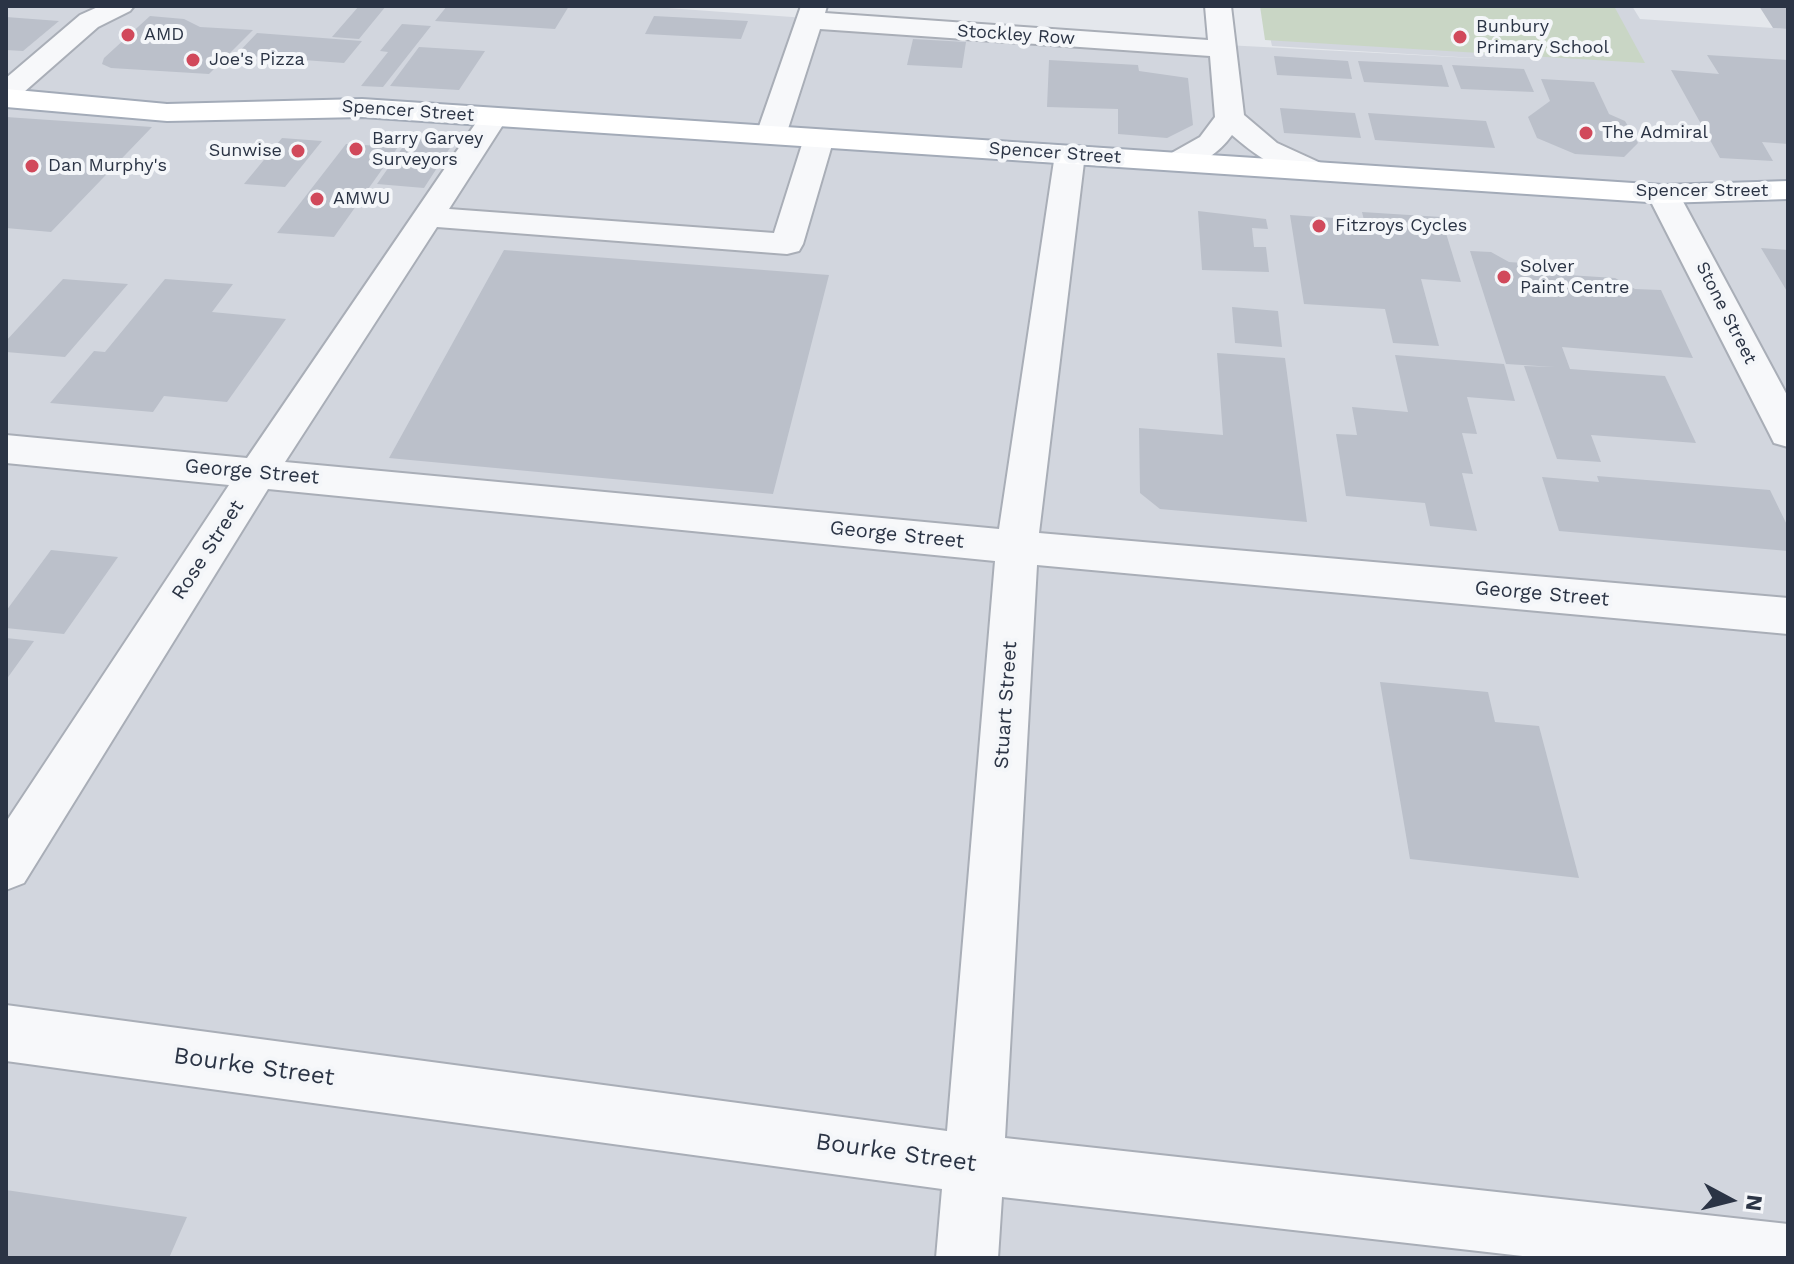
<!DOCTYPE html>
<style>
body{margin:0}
#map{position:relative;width:1794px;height:1264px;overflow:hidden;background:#e4e7ec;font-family:"Work Sans",sans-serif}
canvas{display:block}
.frame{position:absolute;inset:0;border:8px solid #2b3445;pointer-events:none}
.north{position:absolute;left:1690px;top:1160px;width:80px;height:80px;-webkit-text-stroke:6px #f4f6f9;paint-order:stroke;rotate:97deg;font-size:22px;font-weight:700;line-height:32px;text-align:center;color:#2b3445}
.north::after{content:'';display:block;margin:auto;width:28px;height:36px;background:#2b3445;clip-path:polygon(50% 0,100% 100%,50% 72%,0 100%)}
</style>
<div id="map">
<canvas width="1794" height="1264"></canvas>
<div class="frame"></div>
<div class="north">N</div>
</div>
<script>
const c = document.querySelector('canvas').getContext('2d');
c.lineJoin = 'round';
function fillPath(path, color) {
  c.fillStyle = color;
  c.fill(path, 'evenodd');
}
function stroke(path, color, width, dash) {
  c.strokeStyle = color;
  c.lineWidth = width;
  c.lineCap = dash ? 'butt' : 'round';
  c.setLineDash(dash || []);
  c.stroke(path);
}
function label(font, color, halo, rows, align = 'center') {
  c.font = font + ' "Work Sans",sans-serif';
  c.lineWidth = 8;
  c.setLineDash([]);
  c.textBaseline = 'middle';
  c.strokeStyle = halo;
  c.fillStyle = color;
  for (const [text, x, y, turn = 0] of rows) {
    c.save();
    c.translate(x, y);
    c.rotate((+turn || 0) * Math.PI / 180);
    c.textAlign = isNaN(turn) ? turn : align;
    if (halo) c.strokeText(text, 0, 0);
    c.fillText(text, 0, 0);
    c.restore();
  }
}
const built = new Path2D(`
 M6,6H640L1055,36L1510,60L1272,46L1268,28L1278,6H1632L1640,19L1788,29V1258H6Z`);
const green = new Path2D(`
 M1260,6H1614L1645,63L1265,40Z`);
const building = new Path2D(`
 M359,6H386L359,39L332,37Z
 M447,6H569L555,29L435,21Z
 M1759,6H1788V29L1773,28Z
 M150,16L184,19L200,27L253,30L209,74L111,68L102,64L104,58Z
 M654,16L748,21L741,39L645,34Z
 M6,17L59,21L23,51L6,50Z
 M402,24L431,26L383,87L361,86L388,52L380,51Z
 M257,33L362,41L344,63L236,55Z
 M913,39L966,42L962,68L907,65Z
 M419,47L485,51L459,90L390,86Z
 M1707,55L1788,60V144L1762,142L1773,161L1720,158L1671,70L1719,74Z
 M1274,56L1348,61L1352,79L1277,75Z
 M1049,60L1138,65L1139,71L1188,78L1193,125L1167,138L1118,134V109L1047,107Z
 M1358,61L1442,65L1449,87L1364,82Z
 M1452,65L1524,69L1534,92L1461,89Z
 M1541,79L1594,82L1609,114L1625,121L1638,143L1624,157L1575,154L1537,138L1528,117L1550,101Z
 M1280,108L1355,113L1361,138L1284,133Z
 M1368,113L1486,121L1495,148L1375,140Z
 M6,117L152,127L51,232L6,228Z
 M412,134L457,137L424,188L377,184Z
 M282,138L322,141L285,187L244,184Z
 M346,144L398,147L334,237L277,233Z
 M1198,211L1266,219L1268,229L1252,228L1254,247H1266L1269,272L1202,270Z
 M1362,212L1441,217L1461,282L1421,279L1439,346L1393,343L1385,309L1304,304L1290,215L1364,220Z
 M1761,248L1788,250V293Z
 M504,250L829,275L773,494L389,458Z
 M1470,251L1491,252L1509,262L1550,265L1568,275L1615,278L1635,289L1661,290L1693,358L1562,347L1570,369L1665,376L1696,443L1591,435L1601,462L1557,459L1524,366L1555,367L1506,364Z
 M63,279L128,284L65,357L6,352V341Z
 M165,279L233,284L212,312L286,319L227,402L164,396L153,412L50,403L94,351L105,352Z
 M1232,307L1278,311L1282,347L1235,343Z
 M1217,353L1285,358L1307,522L1160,509L1140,493L1139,428L1223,435Z
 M1395,355L1504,364L1515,401L1467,397L1477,434L1462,433L1473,474L1462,473L1477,531L1430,526L1425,503L1346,496L1336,434L1357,435L1352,407L1408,412Z
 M1597,476L1770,490L1788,527V551L1559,531L1542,477L1599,482Z
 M51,550L118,557L64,634L6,628V611Z
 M6,638L34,641L6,680Z
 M1380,682L1488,692L1495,722L1539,726L1579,878L1410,859Z
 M6,1190L187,1217L169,1258H6Z`);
const minor = new Path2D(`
 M100,6H134L130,11L98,27L16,99L6,101V78L80,15Z
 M801,6H827L825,13L1208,40L1205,6H1231L1244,115L1277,143L1325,165L1329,171L1325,177C1294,185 1254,154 1232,135C1218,154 1193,173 1168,167L1164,161L1168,155L1200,137L1215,117L1210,56L820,29L786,135L781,141H761L756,135Z
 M494,108L504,111L508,117L449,209L774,233L804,138L809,132H829L834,138L803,244L799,251L787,254L437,227L285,462L999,529L1055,154L1059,148H1081L1085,154L1039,533L1788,598V634L1037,565L1005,1138L1788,1224V1258H1540L1002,1197L998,1258H936L942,1189L6,1061V1005L947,1131L995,561L268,489L24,883L6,890V822L229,485L6,463V435L247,458L484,111Z
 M1663,185L1674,187L1679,194L1788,397V447L1774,443L1769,433L1647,194L1652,187Z`);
const major = new Path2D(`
 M6,89L167,104L362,99L1663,185L1788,181V199L1663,203L362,117L167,121L6,107Z`);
const markers = [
 [128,35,8,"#d1495b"],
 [1460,37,8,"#d1495b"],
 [193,60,8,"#d1495b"],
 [1586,133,8,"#d1495b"],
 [356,149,8,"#d1495b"],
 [298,151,8,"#d1495b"],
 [32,166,8,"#d1495b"],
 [317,199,8,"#d1495b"],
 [1319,226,8,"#d1495b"],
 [1504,277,8,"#d1495b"]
];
const farPoinames = [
 ["Bunbury",1476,27],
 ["Primary School",1476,48],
 ["AMD",144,35],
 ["Joe's Pizza",209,60],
 ["The Admiral",1602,133],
 ["Barry Garvey",372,139],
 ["Surveyors",372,160],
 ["Sunwise",282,151,"right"],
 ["Dan Murphy's",48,166],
 ["AMWU",333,199],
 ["Fitzroys Cycles",1335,226],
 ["Solver",1520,267],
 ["Paint Centre",1520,288]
];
const farStreetnames = [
 ["Stockley Row",1016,35,4],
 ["Spencer Street",408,111,4],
 ["Spencer Street",1055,153,4],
 ["Spencer Street",1702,191],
 ["Stone Street",1726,313,63]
];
const streetNames = [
 ["George Street",252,472,5],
 ["George Street",897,535,6],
 ["Rose Street",208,550,-57],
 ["George Street",1542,594,5],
 ["Stuart Street",1006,705,-86]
];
const nearStreetnames = [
 ["Bourke Street",254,1067,8],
 ["Bourke Street",896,1153,8]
];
fillPath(built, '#d2d6de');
fillPath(green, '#c9d6c5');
fillPath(building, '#bbc0ca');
stroke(minor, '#a9aeb7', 4);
stroke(major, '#a3abb8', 4);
fillPath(minor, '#f7f8fa');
fillPath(major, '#fff');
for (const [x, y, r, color] of markers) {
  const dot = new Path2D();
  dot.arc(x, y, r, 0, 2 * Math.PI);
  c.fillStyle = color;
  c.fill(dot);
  stroke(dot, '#f4f6f9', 3);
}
label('18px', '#2b3445', '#f4f6f9', farPoinames, 'left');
label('18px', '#2b3445', '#f4f6f9', farStreetnames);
label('20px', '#2b3445', '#f4f6f9', streetNames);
label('24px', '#2b3445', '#f4f6f9', nearStreetnames);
</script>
